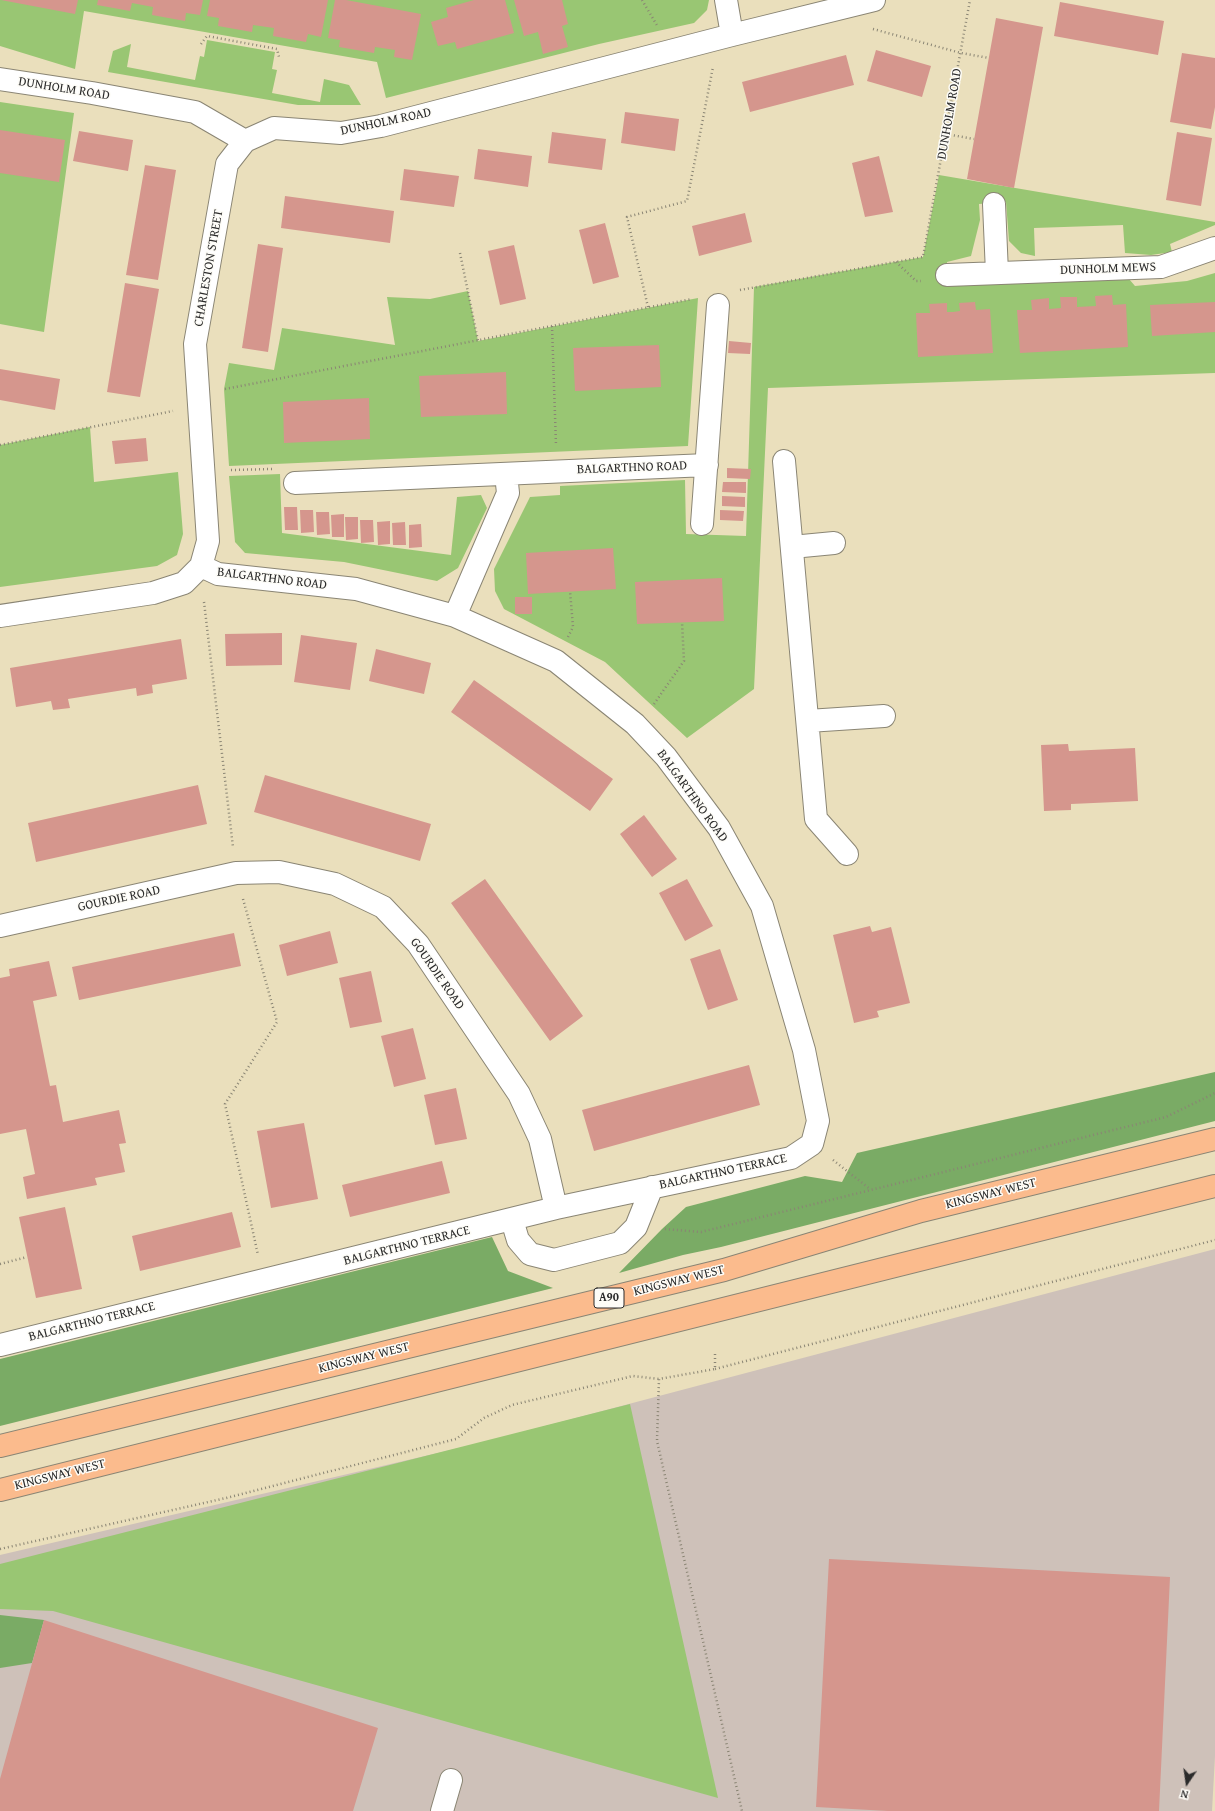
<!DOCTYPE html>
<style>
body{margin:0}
#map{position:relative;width:1215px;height:1811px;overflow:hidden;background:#eadfbc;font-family:"Gentium Book Plus",serif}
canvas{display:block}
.north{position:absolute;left:1167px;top:1763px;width:40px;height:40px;-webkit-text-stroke:3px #fdfcf7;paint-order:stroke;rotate:193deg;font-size:11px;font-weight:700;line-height:16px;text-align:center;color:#2b2b2b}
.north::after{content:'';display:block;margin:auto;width:14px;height:18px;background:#2b2b2b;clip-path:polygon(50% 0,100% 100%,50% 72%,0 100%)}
</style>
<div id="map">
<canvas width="1215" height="1811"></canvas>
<div class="north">N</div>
</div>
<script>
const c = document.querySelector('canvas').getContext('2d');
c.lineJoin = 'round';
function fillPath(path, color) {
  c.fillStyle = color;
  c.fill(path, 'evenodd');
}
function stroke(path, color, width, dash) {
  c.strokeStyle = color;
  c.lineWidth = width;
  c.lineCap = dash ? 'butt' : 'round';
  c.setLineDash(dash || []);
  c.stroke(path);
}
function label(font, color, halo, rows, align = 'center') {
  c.font = font + ' "Gentium Book Plus",serif';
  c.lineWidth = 3;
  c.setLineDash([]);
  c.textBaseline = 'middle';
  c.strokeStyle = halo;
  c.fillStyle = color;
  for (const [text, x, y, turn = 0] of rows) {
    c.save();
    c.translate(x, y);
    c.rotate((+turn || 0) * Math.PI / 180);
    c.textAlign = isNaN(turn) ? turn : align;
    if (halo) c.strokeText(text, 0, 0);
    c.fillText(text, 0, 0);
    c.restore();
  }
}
const industrial = new Path2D(`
 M1215,1249V1756L1212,1811H0V1555L485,1442Z`);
const green = new Path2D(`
 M0,0H709L707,10L694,23L599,44L386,98L377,62L84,11L75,69L0,46Z
 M207,40L275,52L272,69L277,70L272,93L320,102L324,79L349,85L361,105H298L108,72L113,51L131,44L127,67L195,80L200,56L204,57Z
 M0,102L74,113L44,332L0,324Z
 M939,175L1215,222V225L1170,244L1172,252L1151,255L1125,253L1123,225L1034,228L1035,256L1021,253L1009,241L1006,202L979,204L980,220L971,256L947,262V275L945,286L1129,279L1135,286L1187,281L1215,273V373L768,388L754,689L687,738L605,662L504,609L495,591L494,569L530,497L560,495V486L685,480L686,534L746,536L754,287L923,257Z
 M468,291L478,341L698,298L688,446L229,466L224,389L229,363L274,370L282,328L395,345L387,297L430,299Z
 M90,427L94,482L178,472L183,534L177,555L157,566L0,587V445Z
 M280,474L282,533L451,555L457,497L481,495L487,508L458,568L437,581L344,562L245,553L235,542L229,476Z
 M630,1404L718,1798L53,1611L0,1609V1564Z`);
const forest = new Path2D(`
 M1215,1072V1121L721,1247L683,1255L619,1273L662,1229L686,1207L805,1176L842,1182L857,1153Z
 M492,1237L508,1271L553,1288L0,1426V1359Z
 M0,1615L44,1620L32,1663L0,1668Z`);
const building = new Path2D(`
 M1,0H78L75,14Z
 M98,0H203L200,15L186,13L185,21L152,15L153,7L132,3L130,11L97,5Z
 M210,0H328L321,37L308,34L306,42L273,36L274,28L253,25L252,32L218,26L219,18L207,16Z
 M335,0H346L421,14L412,60L394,57L395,50L375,47L374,53L339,47L340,40L328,38Z
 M474,0H505L514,33L457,49L455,42L438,46L431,22L448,17L446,8Z
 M514,0H562L568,24L562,26L568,47L543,54L538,32L524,36Z
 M1060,2L1164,21L1158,55L1054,36Z
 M996,18L1043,27L1014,188L967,179Z
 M876,50L931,66L922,97L867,81Z
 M1182,53L1215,58V107L1211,129L1170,122Z
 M846,55L854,85L750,112L742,82Z
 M625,112L679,119L675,151L621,143Z
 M0,130L65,140L59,182L0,173Z
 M79,131L133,140L128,171L73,161Z
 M552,132L606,139L602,170L548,163Z
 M1177,132L1212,138L1201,206L1166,200Z
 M478,149L532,156L528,187L474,179Z
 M879,156L893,212L865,217L852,163Z
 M145,165L176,170L158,280L126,275Z
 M404,169L459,176L454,207L400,200Z
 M285,196L394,211L390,243L281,228Z
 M745,213L752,242L699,256L692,226Z
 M605,223L619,277L593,284L579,230Z
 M258,244L283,248L268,352L242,348Z
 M514,245L526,299L500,305L488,251Z
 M125,283L159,289L140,397L107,392Z
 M1112,295L1113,305L1126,304L1128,347L1020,353L1017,310H1032L1031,300L1049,298V309L1061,308L1060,297H1077V307L1096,306L1095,296Z
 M975,302L976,310L990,309L993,353L918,357L916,313H930L929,304L947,303V312H953L960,311L959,303Z
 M1215,302V332L1152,336L1150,305Z
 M729,341L751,343L750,354L728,353Z
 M659,345L661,387L575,391L573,348Z
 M0,369L60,379L55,410L0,400Z
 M506,372L507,414L421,417L419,376Z
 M369,398L370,439L284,443L283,402Z
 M146,438L148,461L115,464L112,441Z
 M727,468L751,469L750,479L727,478Z
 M723,482H746V493L722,492Z
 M722,496L745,497V507L722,506Z
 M284,507H297L298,530H285Z
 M300,510H313L314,532L301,533Z
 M720,510L744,511L743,521L720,520Z
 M316,512H329L330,534L317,535Z
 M344,514V537H332L331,515Z
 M345,517H358V539L346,540Z
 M360,520H373L374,542L361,543Z
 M390,521V544L378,545L377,522Z
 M405,522L406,545H393L392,523Z
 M421,524L422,547L409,548V525Z
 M613,548L616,589L528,594L526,553Z
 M722,578L724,621L637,624L635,582Z
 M515,597H532V614H515Z
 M282,633V665L226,666L225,634Z
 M301,635L357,643L350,690L294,682Z
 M181,639L187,679L152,685L153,693L137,696L136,688L68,699L70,708L53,710L51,701L16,707L10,668Z
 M376,649L431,663L424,694L369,681Z
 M474,680L613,779L590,811L451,712Z
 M1068,744L1069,751L1135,748L1138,801L1071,804V810L1044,811L1041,745Z
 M265,775L431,824L420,861L254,812Z
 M198,785L207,824L36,862L28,823Z
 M644,815L677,859L652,877L620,834Z
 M485,879L583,1016L550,1041L451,903Z
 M687,879L713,926L685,941L659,893Z
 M870,926L872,932L891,927L910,1003L877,1011L879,1017L854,1023L833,935Z
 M330,931L338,963L287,976L279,945Z
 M234,933L241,966L79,1000L72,967Z
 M720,949L738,1000L708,1010L690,959Z
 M49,961L57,996L33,1001L50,1086L56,1085L63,1122L119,1110L126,1143L119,1144L125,1172L95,1178L97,1185L27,1199L23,1177L35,1174L26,1129L0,1134V978L10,976L9,969Z
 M371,971L382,1022L350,1028L339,978Z
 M413,1028L426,1079L394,1087L381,1036Z
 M749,1065L760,1105L594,1151L582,1110Z
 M456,1088L467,1139L435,1145L424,1095Z
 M304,1123L318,1199L271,1208L257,1131Z
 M442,1161L450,1193L350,1217L342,1185Z
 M65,1207L82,1289L36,1298L19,1217Z
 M232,1212L241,1247L140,1271L132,1236Z
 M829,1559L1170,1577L1159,1811H888L816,1807Z
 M44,1620L378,1728L353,1811H0V1779Z`);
const path = new Path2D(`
 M642,0L658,27
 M873,29L961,53L989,58
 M201,44L207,36L277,49L279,57
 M946,134L974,139
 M460,253L478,341
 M896,262L916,281H921
 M740,290L923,257L970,0
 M648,307L627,217L687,201L713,67
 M552,326L556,445
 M225,389L692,299
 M0,445L173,411
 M231,470L272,469
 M204,602L233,847
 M568,637L573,627L570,591
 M654,704L684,661L682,622
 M243,899L277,1022L225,1104L258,1255
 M833,1160L870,1189
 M665,1229L701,1232L1166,1117L1215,1093
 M0,1264L27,1257
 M715,1354V1369L659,1379L657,1441L742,1811
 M715,1369L1215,1240
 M0,1549L226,1498L456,1439L484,1418L512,1405L633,1376L659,1379`);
const minor = new Path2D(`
 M726,0L732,35
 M0,79L92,93L195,112L245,141
 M994,204L997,273
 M947,275L1161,267L1215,248
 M784,461L816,819L847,854
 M295,483L707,465
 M702,524L718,305
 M792,547L834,543
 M201,566L208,541L195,344L227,164L245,141L274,128L341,133L381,126L732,35L874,0
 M0,616L153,593L184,583L201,566
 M455,616L508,493L506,474
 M808,721L884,716
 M0,926L236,873L279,872L335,884L383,907L418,944L519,1094L540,1139L556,1208
 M512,1220L518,1240L530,1254L554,1260L620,1243L636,1227L652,1187
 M0,1345L556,1208L791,1158L812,1144L818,1121L804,1050L762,906L719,828L666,757L635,724L556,661L455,616L356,589L218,574L201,566
 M442,1811L451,1780`);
const highway = new Path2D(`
 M0,1446L724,1270L921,1211L1215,1139
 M0,1490L1215,1186`);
const shields = [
 [609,1298,30]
];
const shieldNames = [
 ["A90",609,1298]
];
const streetNames = [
 ["DUNHOLM ROAD",64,89,9],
 ["DUNHOLM ROAD",950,114,-80],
 ["DUNHOLM ROAD",386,122,-12],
 ["CHARLESTON STREET",209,268,-80],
 ["DUNHOLM MEWS",1108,269,-2],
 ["BALGARTHNO ROAD",632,468,-2],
 ["BALGARTHNO ROAD",272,579,7],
 ["BALGARTHNO ROAD",692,796,54],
 ["GOURDIE ROAD",119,899,-12],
 ["GOURDIE ROAD",437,974,55],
 ["BALGARTHNO TERRACE",723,1172,-12],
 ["KINGSWAY WEST",991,1194,-14],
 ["BALGARTHNO TERRACE",407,1246,-14],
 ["KINGSWAY WEST",679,1281,-14],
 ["BALGARTHNO TERRACE",92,1322,-14],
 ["KINGSWAY WEST",364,1358,-14],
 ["KINGSWAY WEST",60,1475,-14]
];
fillPath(industrial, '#cec1b9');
fillPath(green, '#99c673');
fillPath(forest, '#7aab65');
fillPath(building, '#d5968d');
stroke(minor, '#8a8574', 24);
stroke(highway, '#8a8574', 24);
stroke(path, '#8a8574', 2.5, [1, 3]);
stroke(minor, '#fff', 22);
stroke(highway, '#fbbb8d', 22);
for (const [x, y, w] of shields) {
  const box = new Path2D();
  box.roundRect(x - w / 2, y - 10, w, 20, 3);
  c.fillStyle = '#fdfcf7';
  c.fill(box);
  stroke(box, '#2b2b2b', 1);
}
label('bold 12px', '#2b2b2b', null, shieldNames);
label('13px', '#2b2b2b', '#fdfcf7', streetNames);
</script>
